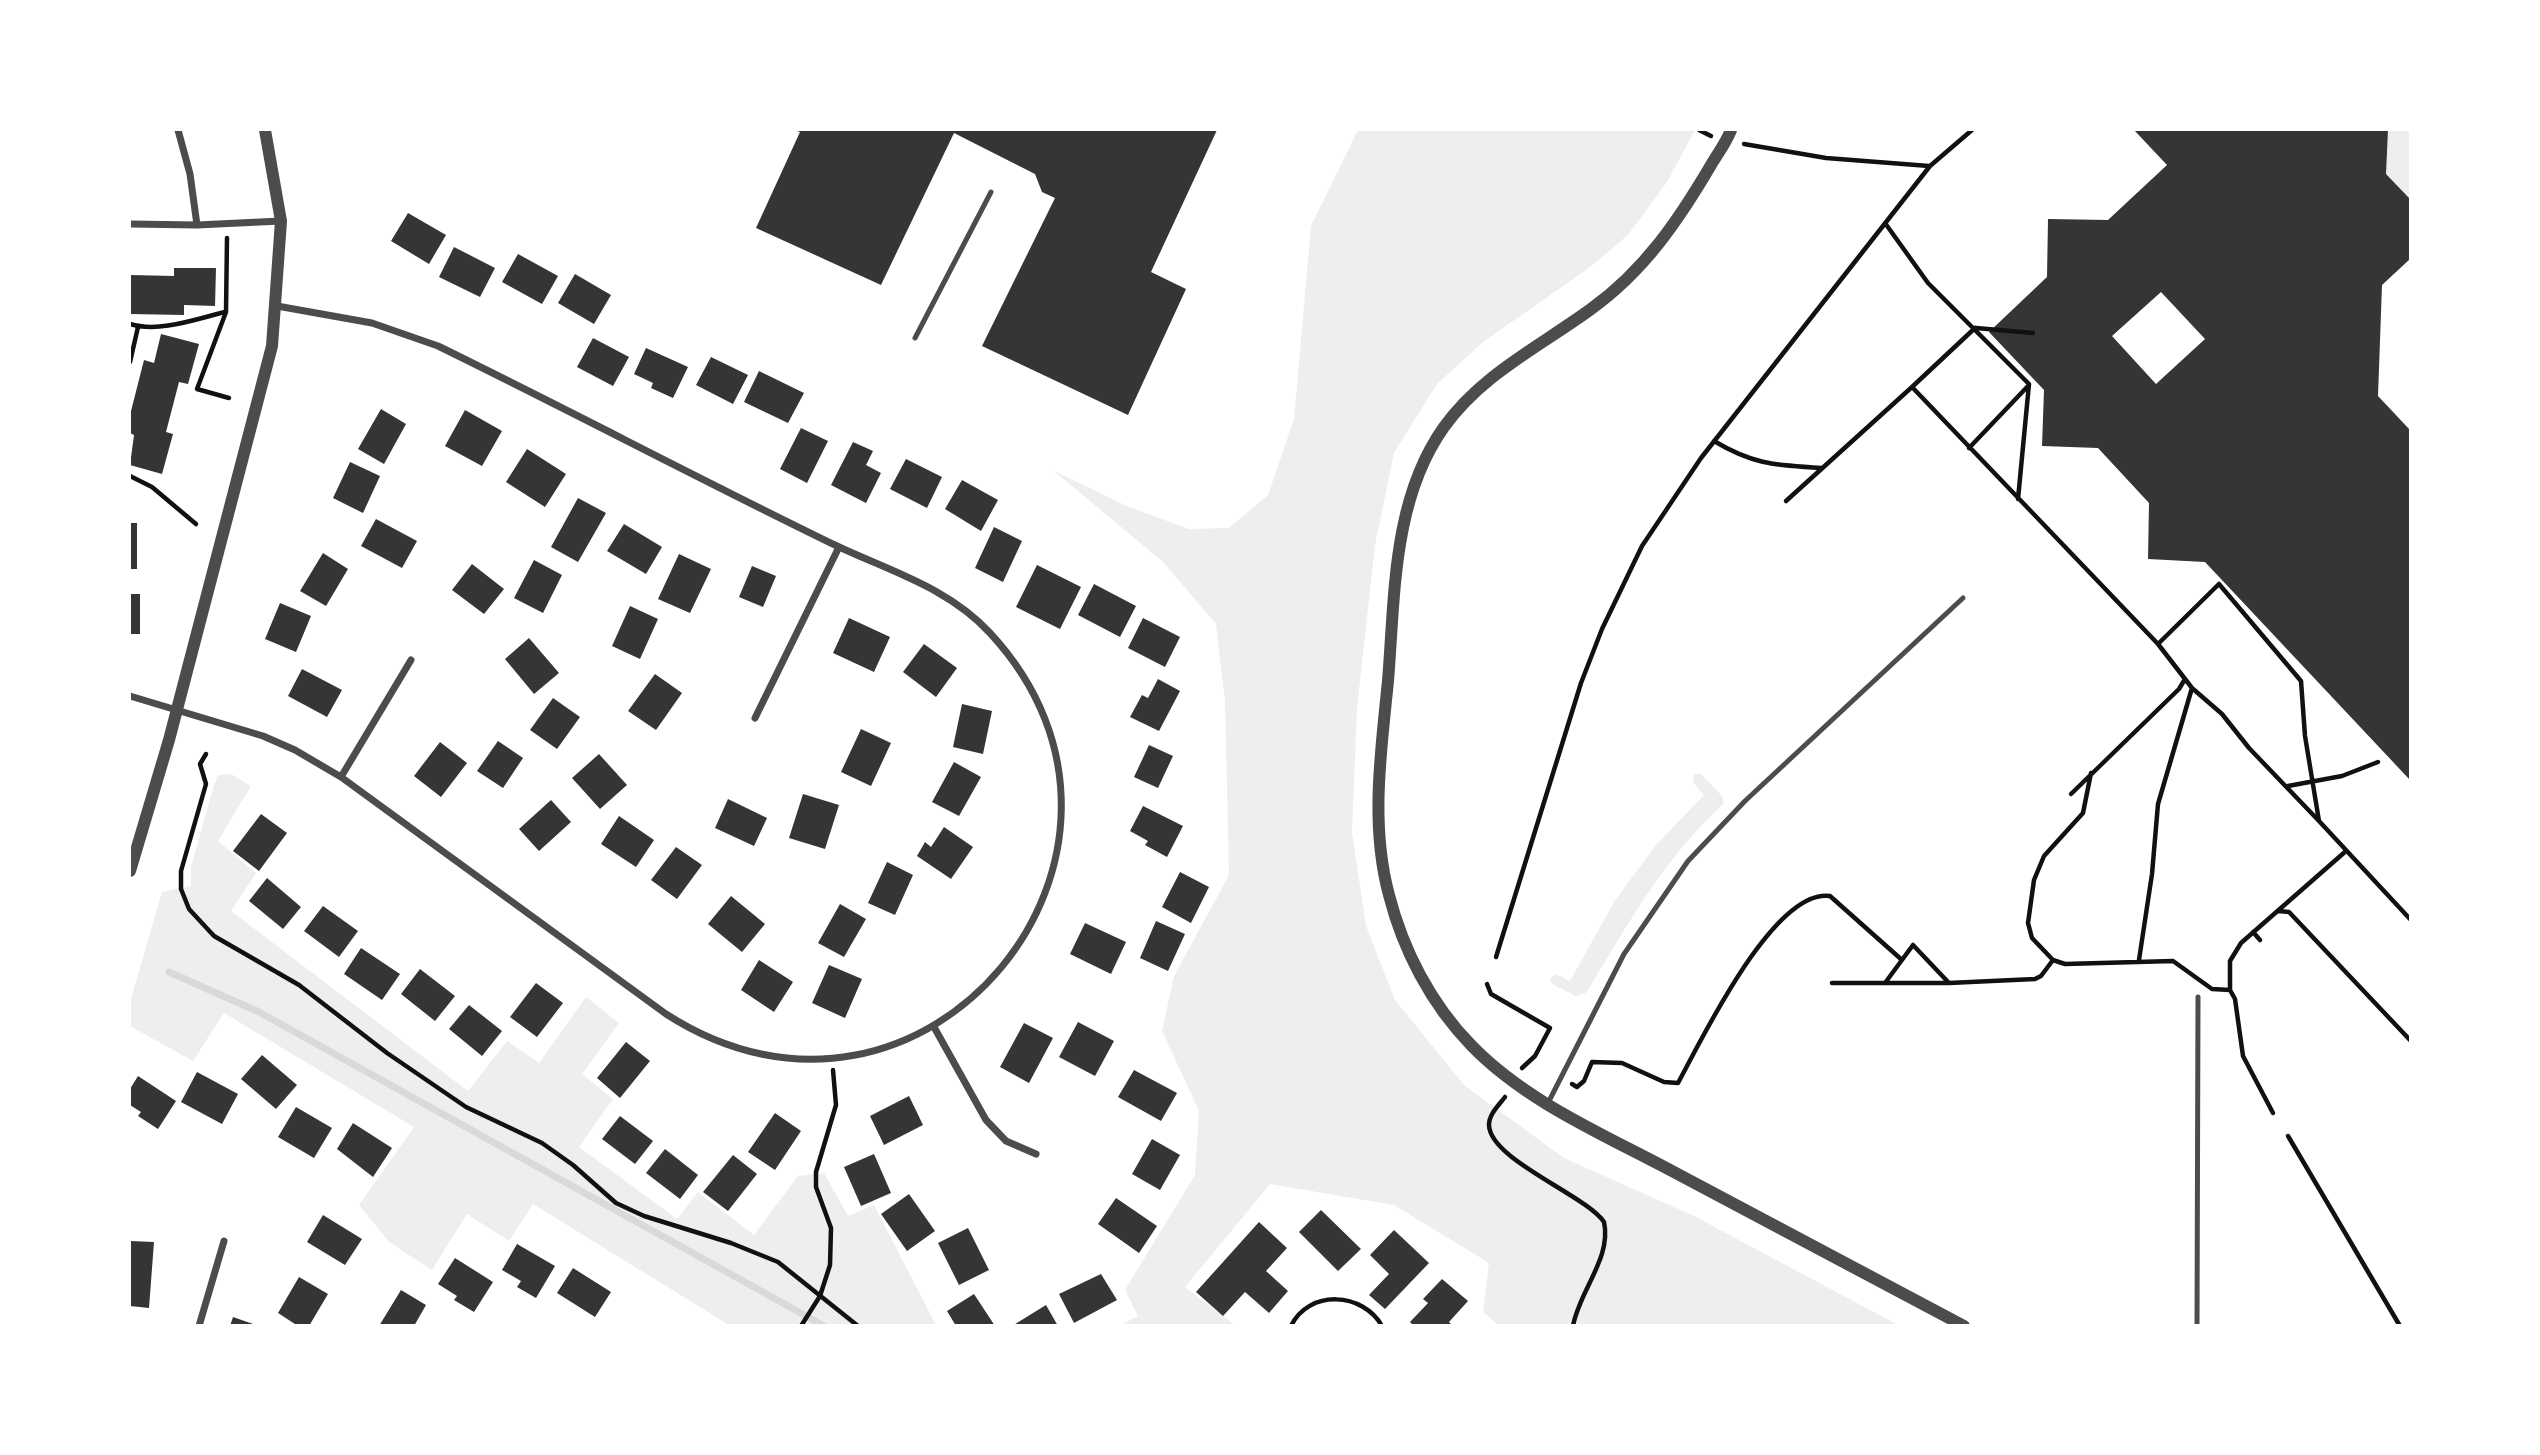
<!DOCTYPE html>
<style>
body{margin:0}
#map{position:relative;width:2540px;height:1455px;overflow:hidden;background:#fff;font-family:"Sofia Sans Condensed",sans-serif}
canvas{display:block}
.frame{position:absolute;inset:0;border:131px solid #fff;pointer-events:none}
</style>
<div id="map">
<canvas width="2540" height="1455"></canvas>
<div class="frame"></div>
</div>
<script>
const c = document.querySelector('canvas').getContext('2d');
c.lineJoin = 'round';
function fillPath(path, color) {
  c.fillStyle = color;
  c.fill(path, 'evenodd');
}
function stroke(path, color, width, dash) {
  c.strokeStyle = color;
  c.lineWidth = width;
  c.lineCap = dash ? 'butt' : 'round';
  c.setLineDash(dash || []);
  c.stroke(path);
}
const green = new Path2D(`
 M1358,130H1695L1667,182L1628,235L1589,268L1483,342L1437,384L1394,453L1375,545L1357,708L1352,832L1366,926L1395,1000L1464,1085L1564,1158L1694,1216L1898,1325H1498L1483,1312L1489,1263L1394,1205L1270,1184L1185,1287L1235,1325H1121L1138,1316L1125,1290L1195,1175L1199,1111L1162,1031L1174,976L1229,875L1225,701L1216,624L1163,562L1054,471L1129,507L1189,529L1229,528L1268,495L1294,419L1311,226Z
 M2388,130H2410V199L2386,174Z
 M231,774L251,786L218,841L256,873L231,911L468,1091L507,1041L539,1063L586,997L619,1023L582,1074L613,1099L579,1147L677,1219L698,1192L754,1235L798,1176L824,1173L848,1216L874,1205L936,1325H729L533,1204L509,1241L467,1214L432,1270L389,1242L359,1205L414,1127L224,1013L193,1061L130,1026V1002L162,892L191,886V867L214,785L218,775Z
 M1694,774H1701L1723,797V804C1659,865 1631,920 1586,993L1576,996L1552,984L1550,979L1556,974L1570,981L1614,902L1656,845L1704,795L1693,782Z`);
const stream = new Path2D(`
 M169,972L259,1012L824,1326`);
const building = new Path2D(`
 M794,130H1217L1151,272L1186,289L1128,415L982,346L1055,198L1042,192L1035,174L954,133L881,285L756,228L800,132Z
 M2134,130H2388L2386,174L2410,199V259L2382,285L2378,396L2410,430V780L2205,562L2148,559L2149,503L2098,448L2042,446L2044,390L1989,332L2047,277L2048,219L2108,220L2167,165ZM2161,292L2205,339L2156,384L2112,336Z
 M408,213L446,235L429,264L391,241Z
 M454,247L495,268L480,297L439,277Z
 M518,254L558,276L542,304L502,282Z
 M174,268H216L215,306L184,305V315L130,314V275L174,276Z
 M575,274L611,295L594,324L558,303Z
 M161,334L199,344L188,384L179,382L166,432L173,434L162,474L130,465L134,435L130,433V415L144,360L154,363Z
 M593,338L629,357L613,386L577,367Z
 M646,348L688,367L673,398L651,388L653,383L634,374Z
 M711,357L748,375L733,404L696,385Z
 M759,371L804,393L788,423L744,402Z
 M381,409L406,424L384,464L358,449Z
 M465,410L502,431L482,466L445,446Z
 M801,428L828,441L807,483L780,469Z
 M853,442L873,451L866,465L881,473L866,503L831,485Z
 M527,449L566,474L545,507L506,482Z
 M906,459L942,477L927,508L890,489Z
 M350,462L380,476L363,513L333,498Z
 M962,480L998,500L981,531L945,509Z
 M578,498L606,513L578,562L551,547Z
 M376,519L417,541L402,568L361,546Z
 M130,523H137V569H130Z
 M624,524L662,547L646,574L607,551Z
 M994,527L1022,541L1003,582L975,568Z
 M323,553L348,569L326,606L300,591Z
 M679,554L711,569L690,613L658,599Z
 M534,560L562,575L543,613L514,598Z
 M472,564L504,589L484,614L452,590Z
 M1037,565L1081,587L1060,629L1016,607Z
 M752,566L776,576L763,607L739,597Z
 M1094,584L1136,606L1120,637L1078,615Z
 M130,594H140V634H130Z
 M280,603L311,616L296,652L265,639Z
 M630,606L658,619L640,659L612,646Z
 M849,618L890,637L874,672L833,653Z
 M1143,618L1180,637L1165,667L1128,648Z
 M529,638L559,673L534,694L505,659Z
 M924,644L957,668L936,697L903,672Z
 M302,669L342,690L327,717L288,696Z
 M655,674L682,693L656,730L628,711Z
 M1158,679L1180,691L1159,731L1130,717L1142,695L1148,698Z
 M553,698L580,717L557,749L530,730Z
 M962,704L992,711L983,754L953,747Z
 M861,729L891,743L871,786L841,772Z
 M498,741L523,758L503,788L477,771Z
 M440,742L467,763L441,797L414,776Z
 M1149,745L1173,756L1158,788L1134,777Z
 M599,754L627,785L600,809L572,778Z
 M954,762L981,777L959,816L932,802Z
 M803,794L839,805L825,849L789,838Z
 M728,799L767,818L754,846L715,828Z
 M551,800L571,822L539,851L519,829Z
 M1143,806L1183,826L1167,857L1145,845L1148,841L1130,831Z
 M261,814L287,833L259,871L233,851Z
 M619,816L654,840L636,867L601,844Z
 M944,827L973,847L951,879L917,856L925,842L931,847Z
 M676,847L702,865L677,899L651,880Z
 M887,862L913,875L895,915L868,903Z
 M1180,872L1209,887L1191,923L1162,907Z
 M267,878L301,907L283,929L249,901Z
 M731,896L765,924L742,952L708,924Z
 M840,904L866,919L844,957L818,943Z
 M323,906L358,931L339,957L304,931Z
 M1156,921L1185,934L1168,971L1140,958Z
 M1085,923L1126,942L1111,974L1070,954Z
 M361,948L400,974L382,1000L344,974Z
 M759,960L793,982L774,1012L741,990Z
 M829,965L862,979L845,1018L812,1003Z
 M420,969L455,996L435,1021L401,994Z
 M536,983L563,1003L537,1037L510,1017Z
 M469,1005L502,1031L482,1056L449,1029Z
 M1078,1022L1114,1041L1095,1076L1059,1057Z
 M1024,1023L1053,1038L1029,1083L1000,1067Z
 M626,1042L650,1061L620,1098L597,1078Z
 M262,1055L297,1085L276,1109L241,1079Z
 M1134,1070L1177,1093L1161,1121L1118,1097Z
 M197,1072L238,1094L222,1124L181,1102Z
 M138,1076L176,1101L158,1129L138,1116L141,1112L130,1105V1089Z
 M909,1096L923,1125L884,1145L870,1116Z
 M296,1107L332,1128L314,1158L278,1137Z
 M775,1113L801,1131L775,1170L748,1152Z
 M620,1116L653,1141L635,1164L602,1139Z
 M353,1123L392,1148L373,1177L337,1149Z
 M1152,1139L1180,1155L1160,1190L1132,1174Z
 M665,1149L698,1175L680,1199L646,1173Z
 M874,1154L891,1193L861,1206L844,1167Z
 M733,1155L757,1174L728,1211L703,1192Z
 M909,1194L935,1231L907,1251L881,1214Z
 M1116,1198L1157,1226L1139,1253L1098,1224Z
 M1321,1210L1361,1249L1338,1271L1299,1232Z
 M323,1215L362,1239L345,1265L307,1242Z
 M1259,1222L1287,1248L1266,1271L1288,1291L1269,1313L1245,1292L1223,1316L1196,1292Z
 M968,1228L989,1270L959,1285L938,1243Z
 M1394,1230L1429,1263L1385,1309L1369,1295L1389,1274L1370,1255Z
 M130,1241L154,1242L149,1308L130,1306Z
 M517,1244L555,1266L536,1298L517,1287L521,1281L502,1270Z
 M455,1258L493,1282L474,1312L454,1300L457,1296L438,1284Z
 M573,1268L611,1292L595,1317L557,1293Z
 M1101,1274L1117,1300L1074,1323L1059,1294Z
 M299,1277L328,1294L309,1326H298L278,1313Z
 M1442,1279L1468,1301L1449,1322L1453,1326H1414L1410,1322L1428,1303L1423,1299Z
 M401,1290L426,1305L414,1326H379Z
 M974,1294L995,1326H956L947,1311Z
 M1046,1305L1058,1326H1012Z
 M233,1317L256,1325V1326H230Z`);
const path = new Path2D(`
 M1699,130L1711,136
 M1744,144L1826,158L1929,166
 M1885,223L1928,283L2029,384L2018,499
 M227,238L226,312L197,389L229,398
 M130,324C159,333 196,319 225,312
 M1975,328L1912,387L2158,644L2192,688L2222,714L2249,748L2319,821
 M1976,328L2033,333
 M130,362L138,327
 M1714,441C1754,465 1776,465 1821,468
 M1969,448L2029,385
 M130,476L152,487L196,524
 M1786,501L1912,387
 M2158,644L2219,584L2301,681L2305,736L2319,821L2410,919
 M206,754L200,764L206,784L181,871V889L189,909L214,936L299,985L387,1053L466,1107L542,1143L573,1165L616,1203L644,1216L731,1243L778,1262L858,1326
 M2288,786L2342,776L2378,762
 M2071,794L2179,689L2185,679
 M2278,911L2289,912L2410,1040
 M2253,932L2260,940
 M1496,957L1581,683L1602,629L1642,546L1701,458L1930,166L1972,130
 M2053,960L2032,938L2028,923L2034,880L2044,856L2083,813L2091,773
 M2139,960L2152,874L2158,804L2192,688
 M1832,983H1948
 M1885,983L1913,945L1949,983L2035,979L2041,976L2053,960L2065,964L2173,961L2212,989L2230,990V961L2241,943L2346,851
 M1487,984L1491,994L1550,1028L1535,1056L1522,1068
 M2230,990L2235,999L2243,1056L2273,1113
 M1572,1084L1577,1087L1584,1081L1592,1062L1622,1063L1664,1082L1678,1083C1702,1039 1774,888 1830,896L1902,960
 M1505,1097C1499,1105 1489,1114 1489,1125C1490,1160 1586,1195 1604,1222C1612,1258 1579,1291 1573,1326
 M2288,1136L2400,1326
 M801,1326L820,1296L830,1265L831,1228L816,1187V1172L836,1105L833,1070
 M1291,1326C1309,1289 1363,1292 1382,1326`);
const service = new Path2D(`
 M915,338L991,192
 M1548,1103L1624,954L1688,861L1745,801L1963,598
 M2197,1326L2198,997`);
const minor = new Path2D(`
 M178,130L190,174L197,225
 M130,224L197,225L281,221
 M130,696L263,736L295,750L341,777L666,1014C924,1180 1193,852 990,633C949,588 890,571 837,546C703,481 571,411 438,346L372,323L277,306
 M755,718L839,547
 M341,777L411,660
 M934,1027L986,1120L1006,1141L1036,1154
 M199,1326L224,1241`);
const tertiary = new Path2D(`
 M1731,130C1726,143 1718,153 1711,165C1678,221 1644,271 1591,309C1539,347 1482,374 1444,427C1392,500 1395,596 1388,681C1381,752 1370,825 1389,895C1403,950 1431,1004 1471,1045C1526,1102 1603,1134 1672,1171C1770,1222 1867,1274 1964,1326
 M130,871L169,740L272,346L281,221L265,130`);
fillPath(green, '#eee');
stroke(stream, '#d9d9d9', 7);
fillPath(building, '#353535');
stroke(path, '#111', 4.5);
stroke(service, '#4c4c4c', 5);
stroke(minor, '#4c4c4c', 7);
stroke(tertiary, '#4c4c4c', 12);
</script>
